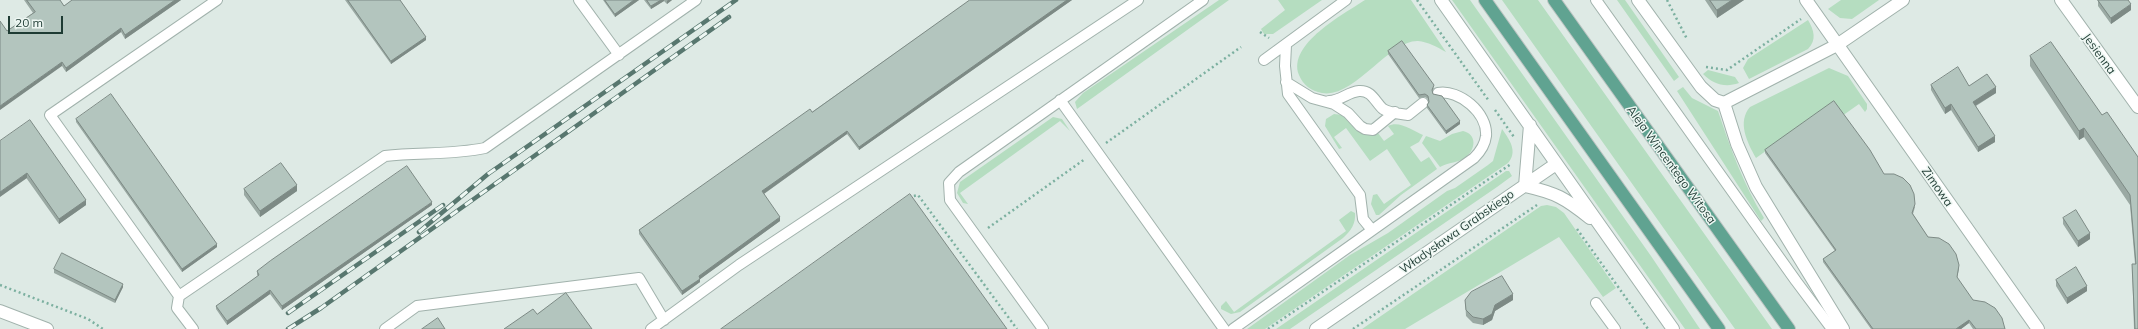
<!DOCTYPE html>
<meta charset="utf-8">
<style>
body{margin:0}
#map{position:relative;width:2138px;height:329px;overflow:hidden;background:#deeae5;font-family:Mulish,sans-serif}
canvas{display:block}
.scale{position:absolute;left:8px;top:16px;width:55px;height:18px;box-sizing:border-box;border:2px solid #1e3b33;border-top:0;padding-left:5px;font-size:12px;line-height:14px;white-space:nowrap;color:#1e3b33;-webkit-text-stroke:3px #eef7f3;paint-order:stroke}
</style>
<div id="map">
<canvas width="2138" height="329"></canvas>
<div class="scale">20 m</div>
</div>
<script>
const c = document.querySelector('canvas').getContext('2d');
c.lineJoin = 'round';
function fillPath(path, color) {
  c.fillStyle = color;
  c.fill(path, 'evenodd');
}
function stroke(path, color, width, dash) {
  c.strokeStyle = color;
  c.lineWidth = width;
  c.lineCap = dash ? 'butt' : 'round';
  c.setLineDash(dash || []);
  c.stroke(path);
}
function label(font, color, halo, rows, align = 'center') {
  c.font = font + ' Mulish,sans-serif';
  c.lineWidth = 3;
  c.setLineDash([]);
  c.textBaseline = 'middle';
  c.strokeStyle = halo;
  c.fillStyle = color;
  for (const [text, x, y, turn = 0] of rows) {
    c.save();
    c.translate(x, y);
    c.rotate((+turn || 0) * Math.PI / 180);
    c.textAlign = isNaN(turn) ? turn : align;
    if (halo) c.strokeText(text, 0, 0);
    c.fillText(text, 0, 0);
    c.restore();
  }
}
const green = new Path2D(`
 M1219,0H1229L1077,109L1075,102L1083,93Z
 M1278,0H1322L1273,34H1264L1261,29L1285,10Z
 M1365,0H1411L1446,52C1437,47 1428,42 1418,41C1389,40 1354,99 1322,93C1311,91 1303,85 1299,75C1287,44 1344,14 1365,0Z
 M1452,0H1470L1651,256L1700,329H1685Z
 M1502,0H1538L1772,329H1735Z
 M1617,0H1625L1679,77L1674,81Z
 M1841,0H1879L1852,19L1840,18L1828,9Z
 M1808,20C1814,30 1817,40 1808,49L1749,79L1743,68L1748,59Z
 M1829,68L1848,76L1867,104V109L1865,112L1859,104L1842,116L1833,103L1756,158C1747,142 1737,122 1750,107Z
 M1708,70L1735,77L1739,83C1725,88 1713,84 1703,74Z
 M1683,87L1692,98L1718,111C1731,150 1743,183 1764,218L1761,221L1677,91Z
 M1334,114L1343,115C1355,124 1360,139 1378,133L1384,141L1394,134L1388,126C1399,120 1412,130 1423,135L1419,142L1410,147L1421,162L1429,157L1437,169L1401,195L1379,215H1376L1371,204L1373,195L1377,194L1384,204L1411,185L1387,149L1370,161L1346,128L1334,137L1342,148L1339,149L1325,126L1326,119Z
 M1053,117L1062,119L1070,131L1060,121L960,193L968,204L963,203L957,193L960,182Z
 M1502,129C1510,140 1518,152 1508,163L1265,329H1247L1350,255L1388,233L1447,191L1455,188L1488,165L1493,161Z
 M1463,131C1477,134 1476,149 1466,157C1459,163 1448,162 1440,167L1422,143L1426,136L1440,141L1452,134Z
 M1506,171H1509L1512,176L1497,187L1290,329H1276Z
 M1547,205L1556,207L1564,213L1616,288L1603,297L1559,237L1405,329H1362L1541,206Z
 M1351,211L1355,213C1356,223 1351,231 1343,238L1240,312L1231,314L1221,309V306L1226,301L1234,312L1346,231L1339,220Z`);
const path = new Path2D(`
 M1417,0L1489,101
 M1667,0L1687,39
 M1260,32L1269,38
 M1706,67L1727,70L1801,19
 M1495,110L1514,137
 M1106,143L1241,47
 M909,197L918,195L1017,329
 M988,228L1085,159
 M1577,229L1648,329
 M0,285L88,319L103,329
 M1268,329L1511,164
 M1353,329L1537,205`);
const service = new Path2D(`
 M579,0L619,55
 M1596,0L1796,281L1832,329
 M1286,45L1285,66L1288,94L1360,195L1363,219L1372,230
 M1264,60L1346,0
 M1286,82L1312,98L1334,104L1348,113L1360,126L1365,129L1373,130L1395,112
 M1060,100L1224,329
 M1329,101C1340,101 1348,92 1359,91C1372,90 1375,102 1383,109C1389,113 1401,114 1408,115L1423,103
 M179,296L385,156C418,152 452,155 485,148L696,0
 M1596,303L1615,329
 M193,329L177,308L179,296L50,115L217,0
 M385,329L417,306L639,278L664,320
 M651,329L739,265L1138,0
 M1043,329L950,200L949,183L959,172L1203,0
 M1233,329L1474,158C1480,152 1485,145 1486,136C1488,113 1459,89 1438,93`);
const minor = new Path2D(`
 M1441,0L1673,329
 M1638,0L1701,87L1715,100L1724,103
 M1806,0L2038,329
 M2061,0L2138,107
 M1724,103L1737,144L1756,187L1843,329
 M1724,103L1837,45L1903,0
 M1525,186C1556,193 1565,198 1590,218
 M1525,186L1530,125
 M0,311L47,329
 M1316,329L1556,164`);
const primary = new Path2D(`
 M1485,0L1719,329
 M1554,0L1789,329`);
const rail = new Path2D(`
 M419,232L488,174L736,0
 M288,313L443,205
 M288,329L321,308L729,17`);
const wall = new Path2D(`
 M24,0H60L64,6L72,0H181L125,39L121,32L66,72L62,66L7,31L33,13Z
 M345,0H400L426,40L391,64Z
 M603,0H639L615,17Z
 M644,0H672L667,4L664,1L651,9Z
 M970,0H1072L859,150L847,134L764,194L780,221L700,279V282L682,295L639,234V230L812,112Z
 M1705,0H1744L1717,18Z
 M2098,0L2131,10L2111,24L2098,6Z
 M1388,51L1434,88L1432,92L1433,94L1460,124L1446,134L1427,108V105L1429,102L1428,99L1425,97L1419,98L1388,54Z
 M2030,56L2102,115L2138,157V329H2134L2132,264H2135L2130,205L2084,137L2079,140L2030,66Z
 M1931,85L1969,86L1996,93L1976,106L1995,142L1978,152L1951,110L1945,114L1931,90Z
 M76,119L217,247L182,272L76,122Z
 M0,141L86,205L59,224Z
 M1765,150L1884,174L1915,207L1913,214L1928,237L1959,269L1957,278L1973,300L2005,329H1973L1969,323L1961,329H1871L1823,262V259L1835,251L1765,153Z
 M244,189L297,191L260,217L244,195Z
 M432,205L282,310L270,294L227,325L216,309V306L258,276L257,275V271Z
 M2063,218L2090,239L2078,247L2063,224Z
 M54,269L123,287L115,303L54,273Z
 M2056,280L2087,291L2067,304L2056,286Z
 M1465,300H1513L1495,311L1492,320L1483,325L1473,323L1466,316Z`);
const shadedWall = new Path2D(`
 M175,0H181L125,39V35Z
 M634,0H639L615,17V14Z
 M661,0H664V1L651,9V6Z
 M668,0H672L667,4V1Z
 M1067,0H1072L859,150V147Z
 M1732,0H1744L1717,18V10Z
 M2131,4V10L2111,24V18Z
 M121,28V32L66,72V68Z
 M426,37V40L391,64V61Z
 M62,62V66L0,110V106Z
 M1996,87V93L1973,107V102Z
 M1951,104V110L1945,114V108Z
 M1460,121V124L1446,134V131Z
 M2084,128V137L2079,140V131Z
 M847,131V134L762,195V191Z
 M1995,136V142L1978,152V147Z
 M27,173V178L0,197V192Z
 M297,185V191L260,217V211Z
 M86,200V205L59,224V219Z
 M432,202V205L282,310V306Z
 M780,217V221L699,280V276Z
 M2090,233V239L2078,247V241Z
 M217,244V247L182,272V269Z
 M700,279V282L682,295V291Z
 M123,284V287L115,303V300Z
 M2087,286V291L2067,304V298Z
 M270,290V294L227,325V321Z
 M1513,294V300L1495,311L1492,320L1483,325V319L1495,305Z
 M1969,320V323L1961,329H1956Z`);
const building = new Path2D(`
 M27,0H60L64,6L72,0H175L125,35L121,28L66,68L62,62L0,106V21L7,31L35,12Z
 M348,0H400L426,37L391,61Z
 M605,0H634L615,14Z
 M647,0H661L651,6Z
 M970,0H1067L859,147L847,131L762,191L780,217L699,276L700,279L682,291L639,230L810,109L812,112Z
 M1710,0H1732L1717,10Z
 M2098,0H2128L2131,4L2111,18Z
 M1402,41L1434,85L1432,90L1433,94L1442,96L1460,121L1446,131L1427,105L1429,102L1428,96L1425,94L1419,95L1388,51Z
 M2051,42L2102,115L2107,112L2138,157V329H2135L2132,264H2136L2130,195L2084,128L2079,131L2030,56Z
 M1958,67L1969,86L1987,74L1996,87L1973,102L1995,136L1978,147L1951,104L1945,108L1931,85Z
 M111,94L217,244L182,269L76,119Z
 M1834,101L1870,150L1884,174H1894L1903,178L1910,185L1914,194L1915,204L1912,213L1928,237L1939,238L1949,244L1956,254L1959,265L1957,277L1973,300L1985,302L1995,308L2002,318L2005,329H1976L1969,320L1956,329H1873L1823,259L1836,250L1765,150Z
 M30,120L86,200L59,219L27,173L0,192V141Z
 M281,163L297,185L260,211L244,189Z
 M407,166L432,202L282,306L270,290L227,321L216,306L259,275L257,271L270,261Z
 M910,194L1007,329H721Z
 M2076,210L2090,233L2078,241L2063,218Z
 M62,253L123,284L115,300L54,269Z
 M2076,267L2087,286L2067,298L2056,280Z
 M1502,276L1513,294L1495,305L1492,314L1483,319L1473,317L1466,310L1465,300L1471,292Z
 M566,293L592,329H504L533,309L537,314Z
 M438,318L445,329H422Z`);
const streetNames = [
 ["Jesienna",2099,54,54],
 ["Aleja Wincentego Witosa",1671,165,54],
 ["Zimowa",1937,187,55],
 ["Władysława Grabskiego",1457,232,-35]
];
fillPath(green, '#b5ddc0');
stroke(service, '#a1b2ac', 12);
stroke(minor, '#a1b2ac', 14);
stroke(primary, '#bcc4c2', 14);
stroke(path, '#7cb0a0', 2.5, [2, 3]);
stroke(service, '#fff', 10);
stroke(minor, '#fff', 12);
stroke(primary, '#60a391', 12);
stroke(rail, '#58776f', 4.5);
stroke(rail, '#eef7f3', 3, [9]);
fillPath(wall, '#9aa9a3');
fillPath(shadedWall, '#7d8a85');
fillPath(building, '#b3c5be');
stroke(building, '#7d8a85', 1);
label('12px', '#1e3b33', '#eef7f3', streetNames);
</script>
